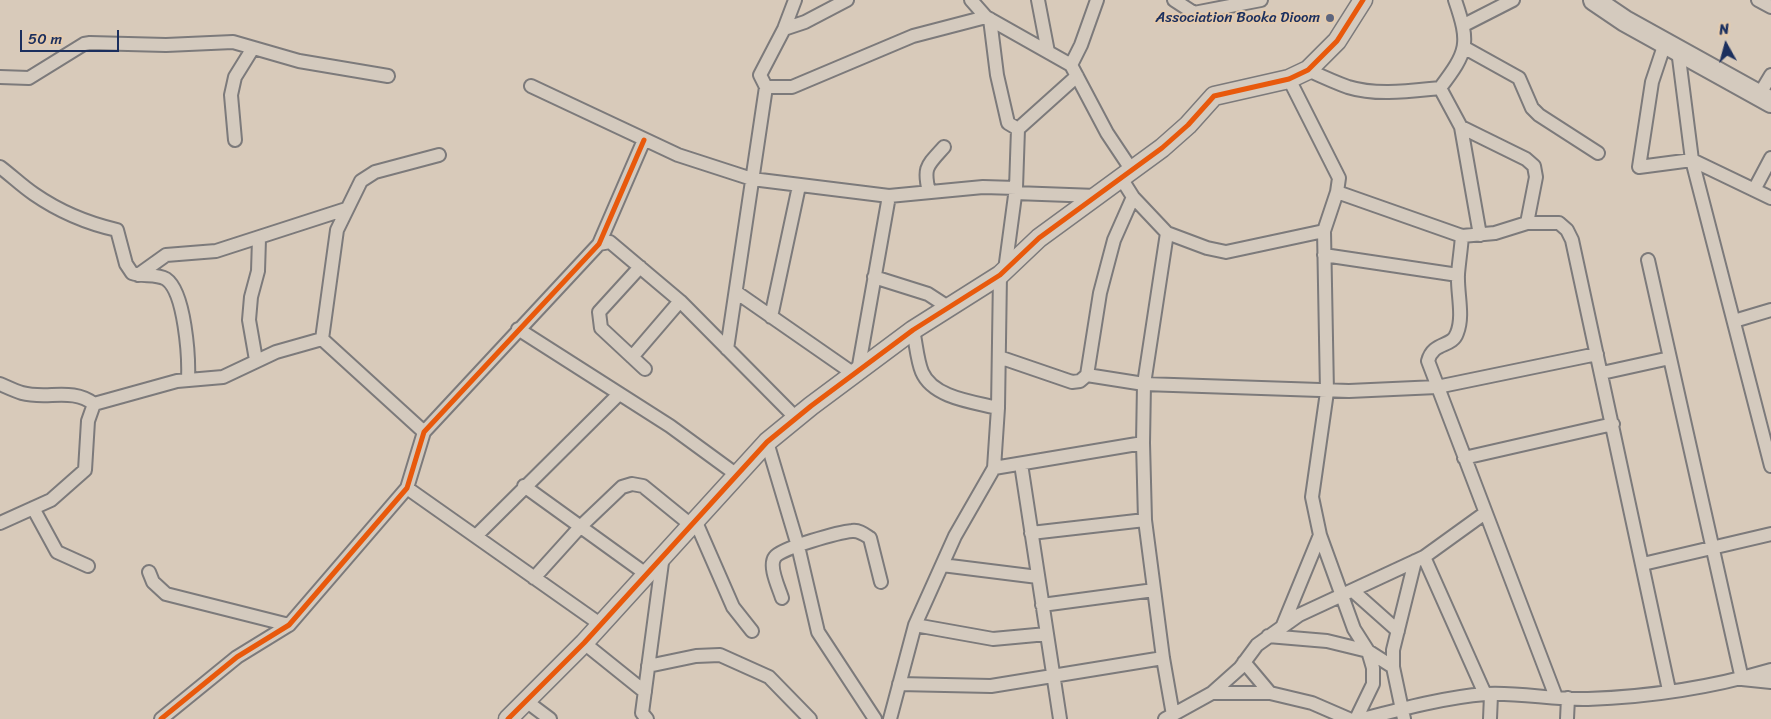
<!DOCTYPE html>
<style>
body{margin:0}
#map{position:relative;width:1771px;height:719px;overflow:hidden;background:#d8caba;font-family:Sriracha,sans-serif}
canvas{display:block}
.north{position:absolute;left:1701px;top:20px;width:50px;height:50px;-webkit-text-stroke:4px #e5cbad;paint-order:stroke;rotate:353deg;font-size:14px;font-weight:700;line-height:20px;text-align:center;color:#1b2f5e}
.north::after{content:'';display:block;margin:auto;width:18px;height:22px;background:#1b2f5e;clip-path:polygon(50% 0,100% 100%,50% 72%,0 100%)}
.scale{position:absolute;left:20px;top:30px;width:99px;height:22px;box-sizing:border-box;border:2px solid #1b2f5e;border-top:0;padding-left:6px;font-size:15px;line-height:18px;white-space:nowrap;color:#1b2f5e;-webkit-text-stroke:4px #e5cbad;paint-order:stroke}
</style>
<div id="map">
<canvas width="1771" height="719"></canvas>
<div class="north">N</div>
<div class="scale">50 m</div>
</div>
<script>
const c = document.querySelector('canvas').getContext('2d');
c.lineJoin = 'round';
function stroke(path, color, width, dash) {
  c.strokeStyle = color;
  c.lineWidth = width;
  c.lineCap = dash ? 'butt' : 'round';
  c.setLineDash(dash || []);
  c.stroke(path);
}
function label(font, color, halo, rows, align = 'center') {
  c.font = font + ' Sriracha,sans-serif';
  c.lineWidth = 4;
  c.setLineDash([]);
  c.textBaseline = 'middle';
  c.strokeStyle = halo;
  c.fillStyle = color;
  for (const [text, x, y, turn = 0] of rows) {
    c.save();
    c.translate(x, y);
    c.rotate((+turn || 0) * Math.PI / 180);
    c.textAlign = isNaN(turn) ? turn : align;
    if (halo) c.strokeText(text, 0, 0);
    c.fillText(text, 0, 0);
    c.restore();
  }
}
const street = new Path2D(`
 M795,0L784,29L760,75L766,87H792L913,36L986,17
 M971,0L986,17L1071,65L1107,133L1131,169
 M1038,0L1048,52
 M1174,0L1194,13L1261,0
 M1758,0L1771,7
 M990,19L997,75L1008,123L1018,129
 M1464,25L1513,0
 M784,29L805,22L847,0
 M1665,43L1652,82L1639,167L1692,160L1771,198
 M1465,48L1519,78L1532,108L1539,115L1598,153
 M1678,50L1692,160L1771,466
 M1071,65L1081,45L1097,0
 M1308,70C1321,76 1334,82 1348,87C1377,96 1410,91 1440,88C1468,51 1470,44 1455,0
 M0,77L29,78L84,44L90,43L166,45L233,42L299,61L388,76
 M1289,79L1339,178L1337,192L1324,231L1327,392L1312,497L1320,535L1354,629L1368,651L1373,668V684L1356,719
 M531,86L678,155L752,179L889,196L858,371
 M1440,88L1461,127L1526,159L1534,166L1536,177L1527,223
 M1759,95L1771,75
 M1461,127L1480,235
 M235,140L231,95L235,77L253,48
 M0,167C12,176 22,186 34,194C60,212 86,223 117,230L126,264L132,273C143,277 156,273 166,279C185,292 189,357 188,379
 M1121,178L1133,197L1167,233L1207,248L1226,252L1324,231
 M1754,190L1771,158
 M929,192C923,167 927,166 944,147
 M1337,192L1462,236L1495,233L1527,223H1559L1567,230L1572,240L1669,690
 M1015,193L1096,196
 M889,196L983,187L1016,188
 M1167,233L1144,384L1143,443L1145,520L1163,658L1173,715
 M1462,236C1461,249 1459,262 1458,274C1457,293 1464,316 1457,333C1452,348 1433,341 1428,361L1556,697
 M599,244L610,242L680,301L796,418
 M1324,255L1458,275
 M1648,260L1742,679L1771,682
 M640,267L599,312L601,328L645,369
 M1005,270L1016,188L1018,129L1077,76
 M138,275L166,255L216,251L346,209
 M874,277L928,294L948,307
 M736,292L854,374
 M771,317L799,186
 M1734,321L1771,310
 M518,329L670,426L737,475
 M913,330C916,343 917,360 922,372C933,398 974,402 998,408
 M322,339L337,230L361,181L375,172L439,155
 M322,339L424,432
 M727,349L766,87
 M632,357L680,301
 M999,357L1072,382L1080,381L1087,375L1100,293L1114,240L1133,197
 M256,360L249,320L251,297L258,271L259,239
 M1602,373L1670,358
 M1087,375L1144,384L1349,391L1437,387L1597,354
 M0,384C7,387 15,391 22,393C47,400 72,387 94,404
 M94,404L177,381L223,377L276,352L322,339
 M767,442L798,546L818,632L875,719
 M1464,458L1613,424
 M1021,464L1060,719
 M994,468L1143,443
 M524,486L646,574
 M407,488L600,624
 M33,508L57,552L88,566
 M695,520L733,607L752,631
 M0,523L51,500L85,470L88,421L94,404
 M1031,533L1145,520
 M476,536L619,394
 M1424,557L1485,694
 M1643,564L1771,534
 M942,565L1038,577
 M149,572L153,582L166,594L289,625
 M534,578L580,527L622,487L632,484L643,486L691,525
 M1353,591L1398,631
 M782,598C779,588 768,566 775,557C781,548 840,532 852,531C859,530 864,534 870,538L881,582
 M1042,605L1154,590
 M915,625L993,639L1047,634
 M1283,625L1320,535
 M1268,636L1327,641L1368,651L1393,667
 M584,643L645,692
 M1244,662L1270,693
 M648,666L696,656L720,655L769,677L810,719
 M899,684L991,686L1163,658
 M1212,693L1240,668L1257,645L1299,615L1424,557L1485,513
 M526,701L550,719
 M161,719L237,657L289,625L407,488L424,432L599,244L644,140
 M647,719L642,713L663,555
 M890,719L915,625L955,536L994,468L998,408L1000,275
 M1165,719L1212,693H1270L1312,703L1349,719
 M1363,719C1401,709 1446,697 1486,694C1519,692 1554,700 1588,699C1649,697 1713,687 1771,670
 M1404,719L1393,667V650L1415,561
 M1490,719L1491,695
 M1567,719L1568,698`);
const secondary = new Path2D(`
 M508,719L584,643L767,442L811,406L913,330L1000,275L1039,238L1162,148L1188,125L1214,96L1289,79L1308,70L1337,41L1363,0`);
const primary = new Path2D(`
 M1594,0L1625,21L1771,102`);
const cycleway = new Path2D(`
 M161,719L237,657L289,625L407,488L424,432L599,244L644,140
 M508,719L584,643L767,442L811,406L913,330L1000,275L1039,238L1162,148L1188,125L1214,96L1289,79L1308,70L1337,41L1363,0`);
const markers = [
 [1330,18,5,"#5d657e"]
];
const poiNames = [
 ["Association Booka Dioom",1320,18]
];
stroke(street, '#7c7a7b', 16);
stroke(secondary, '#7c7a7b', 21);
stroke(primary, '#7c7a7b', 24);
stroke(street, '#d4cabe', 12);
stroke(secondary, '#d4cabe', 18);
stroke(primary, '#d4cabe', 20);
stroke(cycleway, '#e8590c', 5);
for (const [x, y, r, color] of markers) {
  const dot = new Path2D();
  dot.arc(x, y, r, 0, 2 * Math.PI);
  c.fillStyle = color;
  c.fill(dot);
  stroke(dot, '#e5cbad', 2);
}
label('15px', '#1b2f5e', '#e5cbad', poiNames, 'right');
</script>
